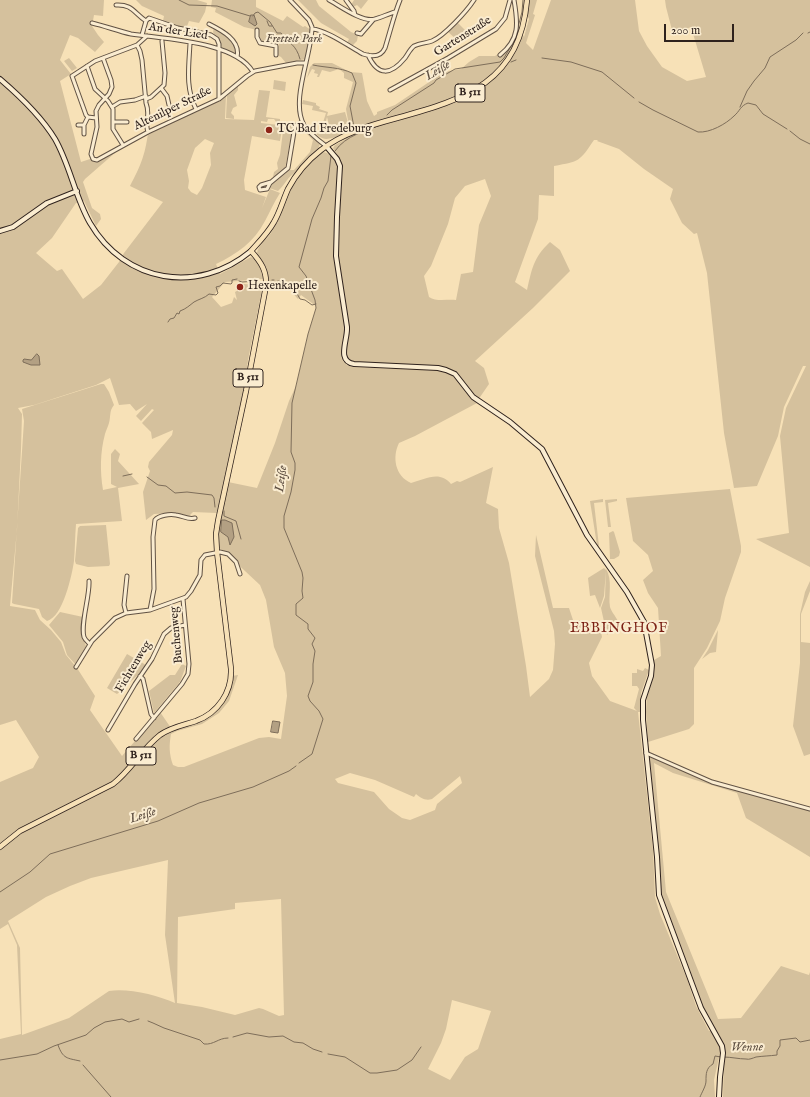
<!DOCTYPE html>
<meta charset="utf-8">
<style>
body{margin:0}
#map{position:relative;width:810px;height:1097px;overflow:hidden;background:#f7e1b7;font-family:"IM FELL English",serif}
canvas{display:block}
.scale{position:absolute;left:664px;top:24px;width:70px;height:18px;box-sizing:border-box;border:2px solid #2f221d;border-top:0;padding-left:5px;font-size:12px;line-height:14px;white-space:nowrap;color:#2f221d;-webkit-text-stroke:3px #faecd0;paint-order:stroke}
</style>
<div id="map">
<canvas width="810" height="1097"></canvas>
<div class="scale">200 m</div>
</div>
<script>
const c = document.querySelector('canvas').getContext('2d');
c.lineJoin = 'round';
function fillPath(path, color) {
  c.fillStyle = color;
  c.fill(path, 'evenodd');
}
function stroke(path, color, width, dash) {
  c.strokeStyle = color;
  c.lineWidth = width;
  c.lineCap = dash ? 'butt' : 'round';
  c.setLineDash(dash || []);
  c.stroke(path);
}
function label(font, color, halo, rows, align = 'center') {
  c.font = font + ' "IM FELL English",serif';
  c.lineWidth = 4;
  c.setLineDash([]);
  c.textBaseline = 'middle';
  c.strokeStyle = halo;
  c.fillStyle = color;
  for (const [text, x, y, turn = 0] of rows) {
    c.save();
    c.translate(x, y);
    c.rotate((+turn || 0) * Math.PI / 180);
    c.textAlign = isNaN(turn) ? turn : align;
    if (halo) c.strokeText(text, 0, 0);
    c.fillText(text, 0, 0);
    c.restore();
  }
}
const green = new Path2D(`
 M0,0H104L103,16L94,15L92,26L98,35L104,42L95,52L78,38L70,35L60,60L71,74L60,81L81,162L93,158L97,161L116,152L85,179L83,182L92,208L100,214L101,219L96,226L84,201L76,203L52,238L36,253L57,271L62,269L83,299L101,285L119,262L124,253L163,202L130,186C140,167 145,156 148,133L181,117L211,105L226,95L225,119L254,120L259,90L270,91L266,117L280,119V122L283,123L280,141L252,136L244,180L245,190L266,197L262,208L270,189L280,193C274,202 270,212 265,221C254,242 237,254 216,264L220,274L251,257C260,261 261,271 263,279L225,282L212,297L221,307L232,303L234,297L237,300L235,292L242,288V284L263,285L248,360L243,397L217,513L193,512L189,516L176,513L154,514L146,520L143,492L150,471L148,467L149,462L172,435L173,430L152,439L151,432L142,423L154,410L152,409L141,421L136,416L147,404L136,411L130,404L119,405L110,378L96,385L34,405L18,408L22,414L21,449L17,529L10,606L35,610L40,620L51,630L61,642L66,655L77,668L95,696L90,710L122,756L160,712L171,728C206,720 226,717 232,676L238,675L229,701L219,713L202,724L177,731L171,734C169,745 169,754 173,765L178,767H184L259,738L269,737L281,739L287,696L285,673L274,647L266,600L260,585L230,557L231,555L219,548L218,527L228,482L257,488L275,443L289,401L296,386L308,334L316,308V306L301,295L298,299C294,295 287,284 281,284C277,283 273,284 268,283L267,270L257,253C258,245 266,240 271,233C280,219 284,202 291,187C299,173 310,162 322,152C332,153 337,159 337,168L341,165L340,159L333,148L335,145L346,139V138L357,132L457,101L472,93L475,88L450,100L355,129L354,127C347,132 330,142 322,138C317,136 314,131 311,126L320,132L326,113L312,110L313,106L302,104L303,100L316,103V105L320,107L319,109L328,112L327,116L345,112L349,126L346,109L353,82L344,78V73L339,69L330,72L322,70L319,77H317L318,74L314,73L315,70L312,69L307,78L310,67L314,63H332L350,72L362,73L367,101L374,116L377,114V112L395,105L444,72L461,69L469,62L479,56H495L509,47L517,25L524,37L529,19L527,15L529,0H537L533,14L535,15L526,43L533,50L551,0H635L639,31L647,46L662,67L687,81L706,77L691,27L673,34L666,7L665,0H810V567L756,539L789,533L780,436L786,408L806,366H803L784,407L778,436L757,486L734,488L724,433L707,273L697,233L694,234L682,223L670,199L673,189L644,169L619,149L597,141L598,140H594C579,162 580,161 554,166V196L539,195L538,219L515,282L527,290C532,269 533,258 550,242L560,250L570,271L533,308L475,361L484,368L489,384L478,400L470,393L458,374L445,367L353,363L348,362L345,354L349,334L348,324C347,333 339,351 342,359C343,363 347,365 351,367L445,371L454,375L469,396L477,403L415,436L399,443C392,457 395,476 411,483C425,479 440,470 451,484L457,481L460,482L493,467L486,503L498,509L499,528L509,563L526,666L530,697L549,679L553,670L555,644L554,631L535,556L536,535L553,608H569L574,623L580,620L584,626L599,622L602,637L589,663L592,676L610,701L637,711L634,708L639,689L637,686H632V673H637V669L643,671L645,668L649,670L641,693L640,712H638L653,850L655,897L660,914L687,979L696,1006L709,1031L717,1029H714L705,1012L689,968L664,907L660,893L659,865L649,756L709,783L810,810V857L746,818L737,793L673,773L654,763L666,892L718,1019L741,1018L781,966L809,975L810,972V1097H723L724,1054L720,1053L714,1080L715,1097H0V1039L21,1034L17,945L8,924L0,929V782L33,768L39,757L16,720L0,725ZM327,117L330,129L338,128L333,131L323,133ZM268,119H274L277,123L280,124L278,138L279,125L261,123V121L267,122ZM205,139L214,143L210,153L211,165L202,188L197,195L191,192L188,188L189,181L187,170L195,148ZM485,179L491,196L479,225L473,272L461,274L456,300C447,299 436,302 429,297L424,276L431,266L448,224L455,198L465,186ZM350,773L375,780L414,797L416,794C421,798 425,801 432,799L460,776L462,783L437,804L435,810L410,820L402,818L389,809L374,792L338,783L335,779ZM168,860L165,935L175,1003C157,995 128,988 109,991L69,1018L22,1035L20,948L8,921L46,897L70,886L91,878ZM281,899L284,1015L279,1016L263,1009L259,1008L235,1015L202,1007L177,1003L178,917L235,909V903ZM452,1000L491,1011L478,1049L465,1057L450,1080L428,1069L441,1043L446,1029Z
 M136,0H197L207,3L205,12L199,23L189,21L186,29L163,21L164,16L142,6Z
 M212,0H256V7L283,21L287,16L303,27L305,26L311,30L306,59L286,63L281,57L277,55L279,44L259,41L257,30L244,27L215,12L216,8L211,7Z
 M298,0H316L319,6L351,32L358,35L357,41L352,46L347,43L349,39L321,23Z
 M354,0H368L361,9L357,5L353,7L351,5Z
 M457,22L466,31L456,39L447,31Z
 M214,27C225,34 235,41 237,54L221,48C219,39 216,39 213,32Z
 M69,58L77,68L72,71L64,61Z
 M274,80L286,82L285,91L273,89Z
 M238,86V90L234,95L237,106L233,108L231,113L234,116V119L226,118L227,96Z
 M284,123L293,125L285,169L275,177H273L274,172L278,169L277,163L280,155Z
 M300,125L320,144L318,149L297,172C288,175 285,185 278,191L269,188L285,170H294L310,152L313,140L306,133L296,131V128Z
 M101,384H104L109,392L114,405C109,411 111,416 109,423C108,427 106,430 105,434C100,453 100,471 103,490L117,487L111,484V454L115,449L120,454L118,461L139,484L118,488L122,521L76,524C75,536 75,549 74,561C72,575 63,617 47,621L42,617L39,609L14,604L12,603L24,421L22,409Z
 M730,489L741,546V552L725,598L720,621L707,648L694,668V724L689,729L648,742L646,712L647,695L654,674V660L661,656L658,608L648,593L643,580L653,571L648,555L633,541L626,498Z
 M603,499V502L594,503L599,546L597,545L590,501Z
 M617,499V501L608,503L611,527H608L605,500Z
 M106,525L110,564L109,566L88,567L76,564L75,561L78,528L80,526Z
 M613,531L614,532L620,552L619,556L614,559H610L609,533Z
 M604,568L606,570L604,596L600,608L595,595L590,596L588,578Z
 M606,569C613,580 608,595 610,607C611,611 616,617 618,621L607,635L601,608L605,597Z
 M810,581V591L801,614V642L810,643V754L804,756L793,726L800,663V614L805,592Z
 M60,612L83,617L82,636L86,646L75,664L67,655L63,642L49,625Z
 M718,630L716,652L710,653L702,659L708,650Z
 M127,654L146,665L139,674L117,694L107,688Z
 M182,664L186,666L180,682L154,713L149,691L170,675H175Z`);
const water = new Path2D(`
 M251,15H254L257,24L255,26L249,22Z
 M37,354L39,356L40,365H31L23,362V360L24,359L31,360Z
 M222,520H225L232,523L234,537L230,545L228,537L221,532Z
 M273,721L280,722L278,733L271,732Z`);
const stream = new Path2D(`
 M179,0L189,5L217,6L250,16
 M253,16L255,13L258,12L270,22L277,33H281C289,44 296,44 300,59
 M267,21L269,26H272
 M808,33L810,32
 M516,35L522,12L523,0
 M542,58L571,62L602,72L634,98
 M511,62L516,60
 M313,65C327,68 339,67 352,73L356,83L350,106L354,127
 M639,102L653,110L698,132C710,133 726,124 734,116C740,111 740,106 748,103L756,105L763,114L787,129
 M740,107L747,91L754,81L765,68L770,57L796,40L803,33
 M387,115L392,110L434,83L436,80L455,69L500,62L504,58L514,41
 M790,131L800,139L810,144
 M335,151C346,135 366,131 383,124
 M272,280H274
 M239,281L242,282L258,281
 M278,281C289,283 295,289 300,299L305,300L312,305L316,304
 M168,322L170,319L174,318L177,313L179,314L180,311C186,309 190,305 194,302C199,299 205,298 209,294L216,295L218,293L216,287L220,286L223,283L231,284L232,283V280L237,279
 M123,476L132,474
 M147,477L158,485L166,486L175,493L187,492L212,495L214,498L215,507
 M224,511V516L236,521L241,539
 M299,763L312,754L323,719L319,711L310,701L308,696L313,682V664L315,651L312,644L315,638L308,629V624L296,615V604L303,598L302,591L303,578L302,572L284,528V516L291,492L295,470V463L291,452L292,403L308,334L316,308L315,300L306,276L299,267L312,219L321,198L324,188L328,181L331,156
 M0,892L30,872L50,854L158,821L199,803L253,787L289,771L296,766
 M148,1021L153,1023L164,1028L200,1040L204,1044C214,1045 218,1038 228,1038
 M233,1037L247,1033L269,1037L283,1036L294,1042L303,1043L313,1049L322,1052
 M58,1045C63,1059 67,1058 80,1061
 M328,1054L345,1057L370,1073H377L397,1070L412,1060L421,1047
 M724,1057C731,1057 739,1059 746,1059C749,1060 753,1058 756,1057C763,1056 769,1056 777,1055V1051L780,1046V1040L796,1038L800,1042L810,1040
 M0,1060L37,1054L54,1046L86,1035L94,1028L105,1022L122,1019L129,1022L139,1019
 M83,1065L111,1097
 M700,1097C702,1092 706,1086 706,1081C706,1074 706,1068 713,1064L715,1056L721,1057`);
const street = new Path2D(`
 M290,0L309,20L312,27C312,54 290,101 304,125C309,133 318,140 326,146
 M329,0C340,6 363,23 375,19C382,17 388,14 395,12
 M346,0L354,11L355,15
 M116,5C132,4 134,13 146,21
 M92,23C105,26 118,31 131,34C163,39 235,41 253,72
 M209,24C221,30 241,40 237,57
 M312,29C327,30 350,47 363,54C372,57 381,57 385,48C390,32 394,15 400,0
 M257,30V37L260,43L276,46V55
 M357,33L361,34L373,20
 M142,35L146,21L149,18L178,28L211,35L217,39L219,44V99
 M147,36L137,45L140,51L142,60L146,103C151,116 144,121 148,132
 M190,43C189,66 185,88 196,109
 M368,55C378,77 391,75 405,58C408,54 410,49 414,46C420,43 427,43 432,41C444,36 467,11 474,0
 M500,55C520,39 518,23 514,0
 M103,58L111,80L112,87L109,94L99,105L96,111L97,127L91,154L93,159L97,160L148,132L219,99L247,76L255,71L297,63H306
 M87,66L95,89L108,101L113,109V129L123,145
 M161,88L167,96L169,105
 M390,90L448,58L496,29L505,18L510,0
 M146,99L151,97L164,85L165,73L162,41
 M112,107L120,102L135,100L146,96
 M96,118L88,117L86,115L72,76L95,61L137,45
 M113,122H127
 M78,125H84
 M84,134V125L88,117
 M271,182L261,185L259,187L260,190L267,189L270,183L288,168L295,126L302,122
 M89,581C90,596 80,625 84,637C85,640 88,642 90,644
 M150,610L154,589L153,537L155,520C159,515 170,514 176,515C184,516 188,520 195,518
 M126,613L124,605L127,576
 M76,667L92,641L115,618L126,613L150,610L186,597L191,591L200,575L201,560L205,555L220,552L228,554L236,562L240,574
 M140,676L143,679L151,714L154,718
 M108,730L135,684L152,659L164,634L171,628L185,625
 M136,739L182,684L188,674L189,664L183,599
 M646,753L712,782L810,809`);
const secondary = new Path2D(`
 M0,79C21,97 41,116 55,139C70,165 75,197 90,223C125,283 198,295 251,251
 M326,146L337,159L340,166L337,217L336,256L347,327C348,340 336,361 354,364L438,368L446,370L455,374L473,397L510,422L542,449L587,535L627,592L644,622L652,665L651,676L643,700V720L657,857L659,895L701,1008L722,1046L723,1053L720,1077L719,1097
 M0,231L13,227L47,203L77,191`);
const primary = new Path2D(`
 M0,847L20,831L113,784C131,770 142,749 160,735C171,727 184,725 196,721C218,713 232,692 231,669L217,552L216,534L218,521L246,391L266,286C267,271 261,262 251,251C259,242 268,233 274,222C280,212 283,200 288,189C296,174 308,160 321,150C343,133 371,125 397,118C466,99 520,82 527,0`);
const markers = [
 [269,130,4,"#8f2418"],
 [240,287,4,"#8f2418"]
];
const shields = [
 [470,93,30],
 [248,378,30],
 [141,756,30]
];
const shieldNames = [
 ["B 511",470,93],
 ["B 511",248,378],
 ["B 511",141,756]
];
const streetNames = [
 ["An der Lied",178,32,9],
 ["Gartenstraße",463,37,-32],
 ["Altenilper Straße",173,109,-26],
 ["Buchenweg",177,635,-95],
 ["Fichtenweg",134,667,-59]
];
const parkNames = [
 ["Frettelt Park",294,40]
];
const poiNames = [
 ["TC Bad Fredeburg",277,130],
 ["Hexenkapelle",248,287]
];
const waterNames = [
 ["Leiße",438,71,-31],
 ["Leiße",282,479,-83],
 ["Leiße",143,816,-18],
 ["Wenne",747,1048,-1]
];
const quarterNames = [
 ["EBBINGHOF",619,629]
];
fillPath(green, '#d5c19d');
fillPath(water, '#b3a083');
stroke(water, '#7e6e5a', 1);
stroke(stream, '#7e6e5a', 1);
stroke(street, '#615244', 5);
stroke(secondary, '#2f221d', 6);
stroke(primary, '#2f221d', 6);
stroke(street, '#faecd0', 3);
stroke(secondary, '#faecd0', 4);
stroke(primary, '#f7e1b7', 4.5);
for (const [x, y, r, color] of markers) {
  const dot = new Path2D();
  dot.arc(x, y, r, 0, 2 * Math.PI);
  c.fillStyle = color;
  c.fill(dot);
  stroke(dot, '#faecd0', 1.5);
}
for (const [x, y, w] of shields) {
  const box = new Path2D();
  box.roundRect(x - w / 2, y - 9, w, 18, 3);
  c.fillStyle = '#faecd0';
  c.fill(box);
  stroke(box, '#2f221d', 1);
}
label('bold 11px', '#2f221d', null, shieldNames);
label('12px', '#2f221d', '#faecd0', streetNames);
label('italic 12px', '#584a3d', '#faecd0', parkNames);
label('12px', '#2f221d', '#faecd0', poiNames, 'left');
label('italic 13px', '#5d4e41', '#faecd0', waterNames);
c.letterSpacing = '1px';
label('14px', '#7a1f14', '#faecd0', quarterNames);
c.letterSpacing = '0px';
</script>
